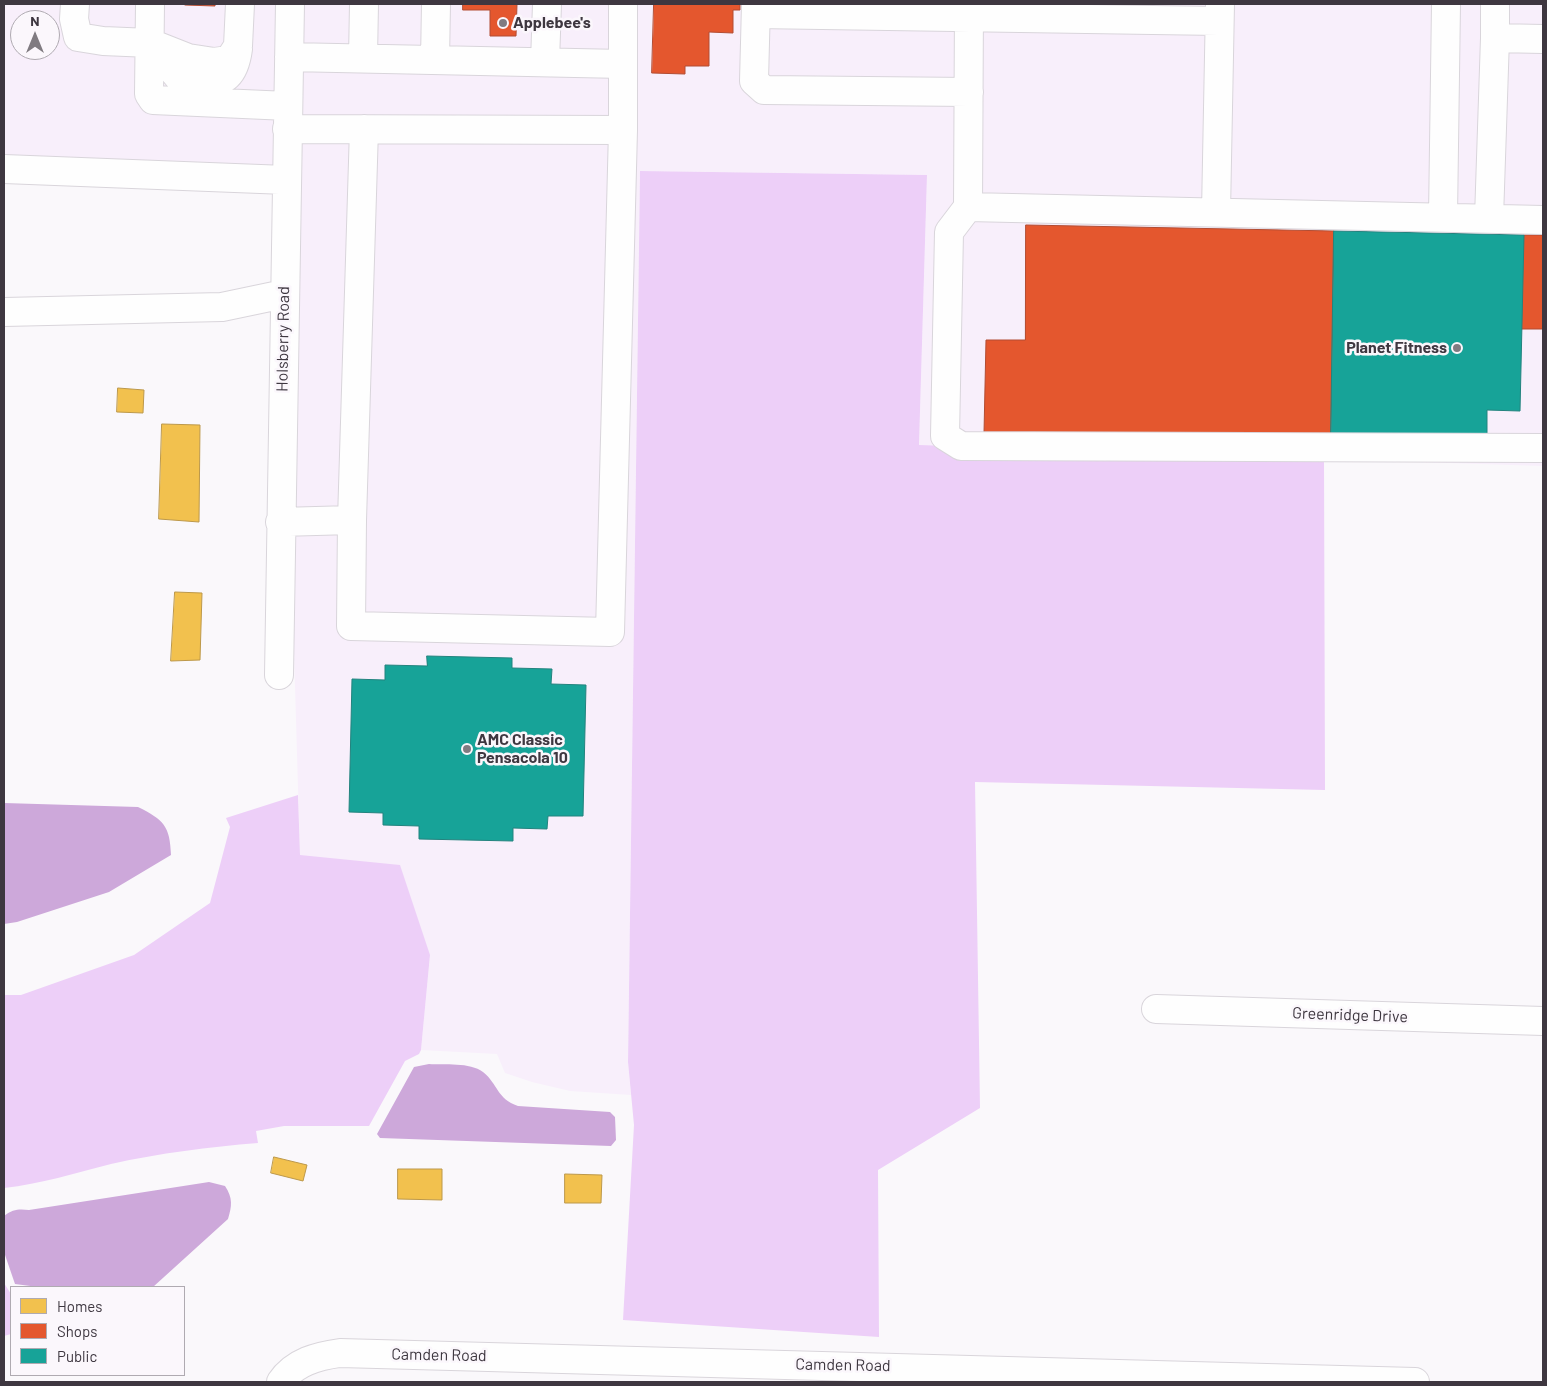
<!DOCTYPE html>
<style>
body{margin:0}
#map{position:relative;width:1547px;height:1386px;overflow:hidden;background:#faf8fb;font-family:Barlow,sans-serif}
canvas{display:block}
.frame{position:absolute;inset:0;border:5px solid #3e3740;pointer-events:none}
.legend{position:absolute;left:10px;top:1286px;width:175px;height:90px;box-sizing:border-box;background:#fbf7fc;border:1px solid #afaab1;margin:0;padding:6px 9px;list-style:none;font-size:15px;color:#3e3740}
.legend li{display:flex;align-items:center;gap:10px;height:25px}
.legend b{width:25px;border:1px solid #afaab1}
.north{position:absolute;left:10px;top:10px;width:50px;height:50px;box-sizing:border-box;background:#fbf7fc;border:1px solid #afaab1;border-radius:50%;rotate:0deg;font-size:14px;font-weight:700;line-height:20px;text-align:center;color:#3e3740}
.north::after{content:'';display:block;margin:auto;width:18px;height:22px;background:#807b81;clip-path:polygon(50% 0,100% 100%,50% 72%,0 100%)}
</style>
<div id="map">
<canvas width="1547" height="1386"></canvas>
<div class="frame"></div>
<ul class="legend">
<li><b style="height:14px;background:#f2c14e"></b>Homes</li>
<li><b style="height:14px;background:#e4572e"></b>Shops</li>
<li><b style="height:14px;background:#17a398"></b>Public</li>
</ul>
<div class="north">N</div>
</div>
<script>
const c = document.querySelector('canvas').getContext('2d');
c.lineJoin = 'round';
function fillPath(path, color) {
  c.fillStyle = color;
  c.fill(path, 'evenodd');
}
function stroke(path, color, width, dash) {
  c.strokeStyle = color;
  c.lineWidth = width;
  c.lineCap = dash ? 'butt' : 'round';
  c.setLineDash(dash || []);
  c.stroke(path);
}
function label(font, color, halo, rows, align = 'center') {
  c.font = font + ' Barlow,sans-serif';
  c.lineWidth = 5;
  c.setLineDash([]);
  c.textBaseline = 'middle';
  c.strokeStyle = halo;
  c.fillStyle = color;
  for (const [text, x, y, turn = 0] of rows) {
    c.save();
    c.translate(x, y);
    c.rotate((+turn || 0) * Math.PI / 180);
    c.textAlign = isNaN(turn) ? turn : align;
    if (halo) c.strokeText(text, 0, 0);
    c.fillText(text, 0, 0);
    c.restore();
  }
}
const built = new Path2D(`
 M4,4H278L274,184L4,170ZM20,20H50V50H20Z
 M302,4H1543V466L919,446L927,175L640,171L628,1062L631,1095L570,1091L532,1082L505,1073L497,1054L421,1050L430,955L300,856L292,584Z`);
const green = new Path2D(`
 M640,171L927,175L919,445L1324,459L1325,790L975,782L980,1108L878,1170L879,1337L623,1320L634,1125L628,1062Z
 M298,795L300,855L400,865L430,955L421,1050L419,1054L405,1061L369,1126H284L256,1131L258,1143C209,1147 160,1153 111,1164C75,1173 41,1184 4,1188V995H21L134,955L210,903L230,827L226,818Z
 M4,1283L11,1294V1334L4,1336Z`);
const water = new Path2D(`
 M4,803L138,807C164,820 170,826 171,855L109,892L17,922L4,924Z
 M429,1064C444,1065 470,1062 483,1072C498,1084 497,1099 518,1106L610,1112L615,1117L616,1140L611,1146L380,1138L377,1134L414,1067Z
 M209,1182L225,1186C233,1198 232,1206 228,1219L153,1287H38L15,1284L4,1252V1216C13,1209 19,1209 29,1210Z`);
const homes = new Path2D(`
 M118,388L144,390L143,413L117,412Z
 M162,424L200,425L199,522L159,519Z
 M175,592L202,593L200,660L171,661Z
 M274,1157L307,1165L303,1181L271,1173Z
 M398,1169H442V1200L398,1199Z
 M565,1174L602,1175L601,1203H565Z`);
const shops = new Path2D(`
 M185,4H215V6L185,5Z
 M463,4H517L516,36H490V10H463Z
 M654,4H740V10H733V33L709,32V66H685V74L652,73Z
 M1026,225L1334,231L1331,439L984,433L986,340H1025Z
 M1524,235H1543V329H1521Z`);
const public = new Path2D(`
 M1334,231L1524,235L1520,411L1487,410V441L1331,439Z
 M427,656L512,658V668L552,669L551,684L586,685L583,816H548L547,829L513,828V841L419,839V826L383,825V813L349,812L352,679L385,680V665L427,666Z`);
const minor = new Path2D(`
 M75,4L74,19L78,37L103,41L150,43L188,58L214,62L229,60L238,46L240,4
 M150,4L149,94L153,100L288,106
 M756,4L754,81L764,90L969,92
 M969,4L968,207L1543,220
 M1495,4V38L1543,39
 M756,14L1219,21
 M151,44L180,79L197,89C224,80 234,79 238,49
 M289,57L623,64
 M363,58L364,4
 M435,60L436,4
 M545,62L547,4
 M623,130V4
 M4,169L286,180
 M968,207L949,232L945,436L961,446L1543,448
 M1216,212L1220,4
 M1443,217L1446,4
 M1489,218L1495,38
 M4,312L222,307L284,294
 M352,520L364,129
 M280,522L352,520L351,626L610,632L623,130L287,129
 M279,675L290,4
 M1156,1009L1543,1021
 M281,1382C294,1362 318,1356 340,1353L1415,1382`);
const markers = [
 [503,23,5,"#807b81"],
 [1457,348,5,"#807b81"],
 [467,749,5,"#807b81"]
];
const poiNames = [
 ["Applebee's",513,23],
 ["Planet Fitness",1447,348,"right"],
 ["AMC Classic",477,740],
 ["Pensacola 10",477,758]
];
const streetNames = [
 ["Holsberry Road",283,339,-89],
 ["Greenridge Drive",1350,1015,2],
 ["Camden Road",439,1355,1],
 ["Camden Road",843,1365,1]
];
fillPath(built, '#f8effb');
fillPath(green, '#edcff8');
fillPath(water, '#cda8da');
fillPath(homes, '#f2c14e');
stroke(homes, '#bc984a', 1);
fillPath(shops, '#e4572e');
stroke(shops, '#b24d33', 1);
fillPath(public, '#17a398');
stroke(public, '#23837e', 1);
stroke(minor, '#d9d5db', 30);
stroke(minor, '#fefefe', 28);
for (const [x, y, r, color] of markers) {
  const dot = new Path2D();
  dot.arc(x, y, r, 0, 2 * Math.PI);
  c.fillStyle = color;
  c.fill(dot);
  stroke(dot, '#fbf7fc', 2);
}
label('bold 16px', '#3e3740', '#fbf7fc', poiNames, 'left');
label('16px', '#3e3740', '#fbf7fc', streetNames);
</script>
